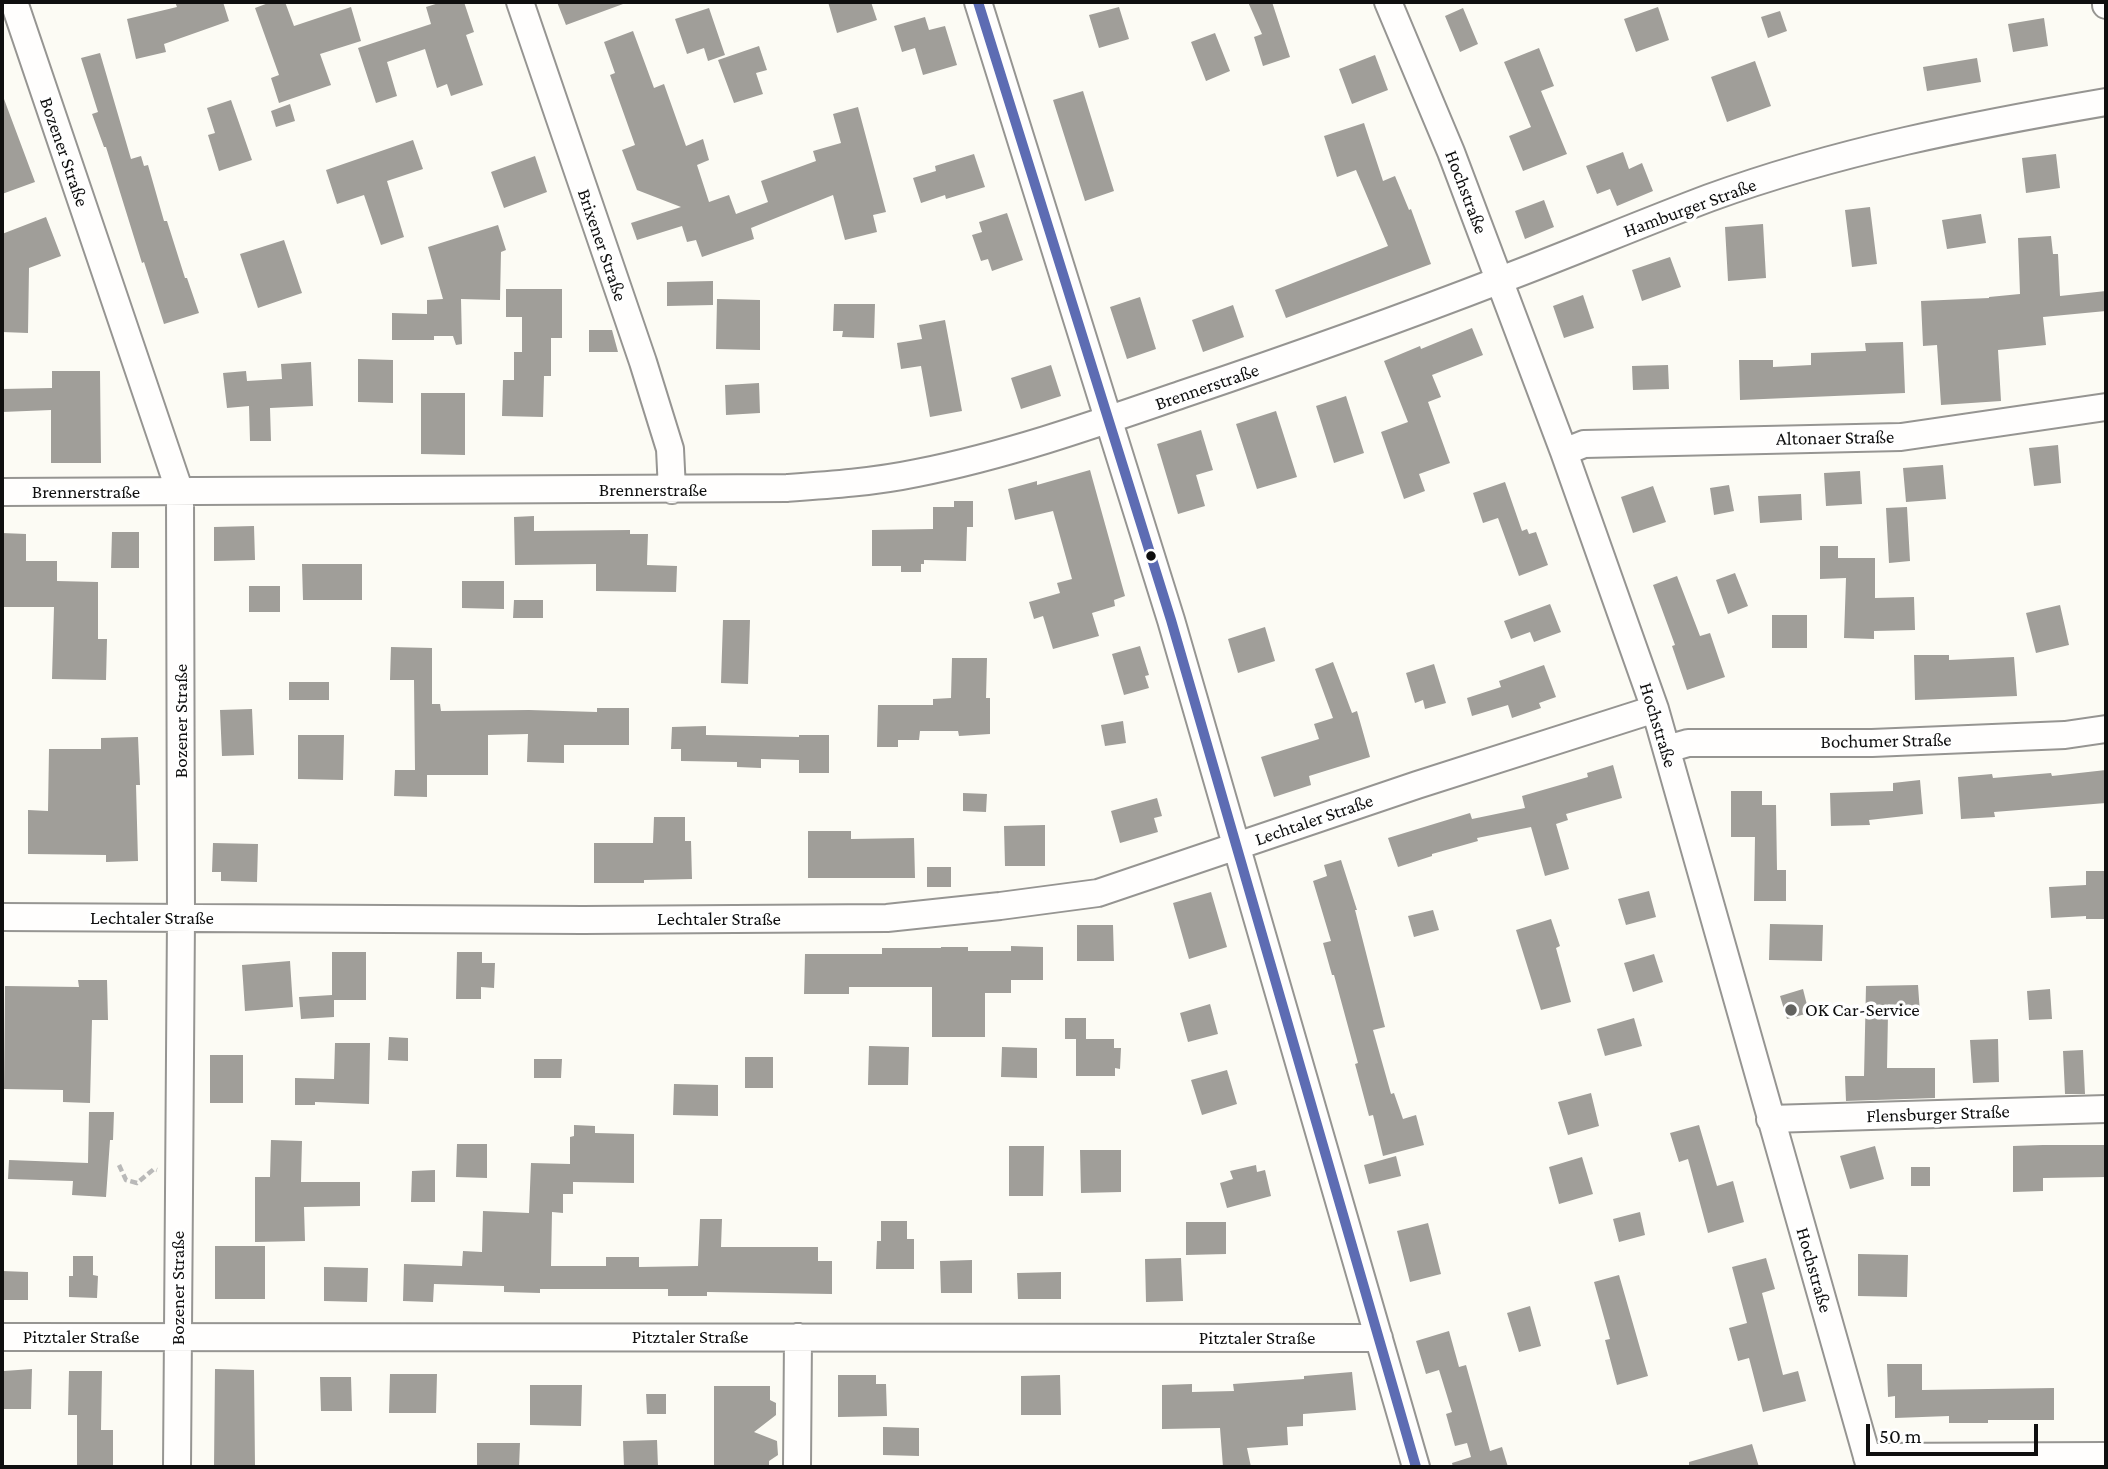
<!DOCTYPE html>
<meta charset="utf-8">
<style>
body{margin:0}
#map{position:relative;width:2108px;height:1469px;overflow:hidden;background:#fcfbf4;font-family:"Crimson Pro",serif}
canvas{display:block}
.frame{position:absolute;inset:0;border:4px solid #0f0f0f;pointer-events:none}
.scale{position:absolute;left:1866px;top:1424px;width:172px;height:32px;box-sizing:border-box;border:4px solid #0f0f0f;border-top:0;padding-left:9px;font-size:21px;line-height:24px;white-space:nowrap;color:#0f0f0f;-webkit-text-stroke:5px #fff;paint-order:stroke}
</style>
<div id="map">
<canvas width="2108" height="1469"></canvas>
<div class="frame"></div>
<div class="scale">50 m</div>
</div>
<script>
const c = document.querySelector('canvas').getContext('2d');
c.lineJoin = 'round';
function fillPath(path, color) {
  c.fillStyle = color;
  c.fill(path, 'evenodd');
}
function stroke(path, color, width, dash) {
  c.strokeStyle = color;
  c.lineWidth = width;
  c.lineCap = dash ? 'butt' : 'round';
  c.setLineDash(dash || []);
  c.stroke(path);
}
function label(font, color, halo, rows, align = 'center') {
  c.font = font + ' "Crimson Pro",serif';
  c.lineWidth = 7;
  c.setLineDash([]);
  c.textBaseline = 'middle';
  c.strokeStyle = halo;
  c.fillStyle = color;
  for (const [text, x, y, turn = 0] of rows) {
    c.save();
    c.translate(x, y);
    c.rotate((+turn || 0) * Math.PI / 180);
    c.textAlign = isNaN(turn) ? turn : align;
    if (halo) c.strokeText(text, 0, 0);
    c.fillText(text, 0, 0);
    c.restore();
  }
}
const building = new Path2D(`
 M175,2H223L229,21L164,44L166,52L136,59L127,19L177,7Z
 M271,2H285L294,26L351,7L361,41L320,54L331,85L279,103L271,78L279,75L255,8Z
 M442,2H464L474,32L466,35L483,85L451,96L447,84L437,88L425,49L387,62L397,96L376,103L358,48L431,24L426,7Z
 M557,2H623V4L566,25Z
 M828,2H871L877,20L837,33Z
 M1248,2H1272L1290,57L1263,66L1254,37L1262,34Z
 M1119,7L1129,39L1099,48L1089,15Z
 M1658,7L1669,40L1636,52L1624,19Z
 M709,8L725,55L708,61L704,48L687,54L675,19Z
 M1463,8L1478,44L1460,52L1445,16Z
 M1780,11L1787,31L1768,38L1761,17Z
 M925,17L929,30L945,26L957,65L923,75L915,48L902,52L894,26Z
 M2044,18L2048,46L2013,52L2008,24Z
 M633,31L654,88L664,84L686,146L703,139L709,160L697,165L709,202L729,195L736,214L768,202L761,181L816,161L813,151L841,143L833,114L858,107L886,212L873,215L877,232L845,240L833,195L751,228L754,239L702,257L696,240L687,242L682,226L637,240L631,223L681,207L637,190L622,150L635,145L610,75L615,73L604,42Z
 M1215,33L1230,71L1206,81L1191,42Z
 M759,46L767,70L756,73L763,94L734,103L718,60Z
 M1539,48L1554,86L1541,91L1567,154L1523,171L1509,136L1531,127L1504,62Z
 M100,53L131,159L141,156L144,166L148,165L164,221H167L185,278H187L199,313L164,324L144,262L142,263L106,147H104L92,114L98,112L81,58Z
 M1375,55L1388,90L1352,104L1339,69Z
 M1977,58L1981,82L1927,91L1923,67Z
 M1755,61L1771,106L1727,122L1711,77Z
 M1083,91L1114,191L1085,201L1053,100Z
 M2,99H4L35,182L2,194Z
 M231,100L252,160L219,171L208,135L215,133L207,108Z
 M290,104L295,121L276,127L271,111Z
 M1364,123L1383,181L1395,176L1409,210L1411,209L1431,264L1286,318L1275,290L1388,246L1356,170L1337,177L1324,136Z
 M413,140L423,169L387,181L404,237L381,245L364,195L337,204L326,170Z
 M1623,152L1629,169L1642,163L1653,191L1617,206L1610,189L1597,194L1586,166Z
 M974,154L985,187L946,199L945,195L921,203L913,178L936,171L935,166Z
 M2056,154L2060,188L2026,193L2022,158Z
 M535,156L547,192L504,208L491,172Z
 M1544,200L1554,227L1525,239L1515,211Z
 M1870,207L1877,264L1852,267L1845,210Z
 M1007,213L1023,260L992,271L988,259L981,261L972,235L982,232L979,222Z
 M1981,214L1986,243L1947,249L1942,220Z
 M46,217L61,256L29,268L28,333L2,332V234Z
 M1763,224L1766,278L1728,281L1725,227Z
 M498,225L506,250L501,252L500,300L461,299L462,344L456,345L453,336H434V340H392V313L427,314V300L443,299L428,247Z
 M2051,236L2053,254H2058L2060,296L2106,291V311L2043,317L2046,345L1998,350L2001,401L1941,405L1937,345L1923,346L1921,301L1989,298V297L2020,294L2018,238Z
 M284,240L302,293L258,308L240,254Z
 M1670,257L1681,287L1642,301L1632,270Z
 M713,281V305L667,306V282Z
 M506,289H562V338H551V376H544L543,417L502,416L503,380H514V352H522V317H506Z
 M1583,295L1594,328L1564,338L1553,306Z
 M1140,297L1156,349L1127,359L1110,307Z
 M717,299L760,300V350L716,349Z
 M834,304H875L874,338L842,337L843,331H833Z
 M1233,305L1244,337L1203,352L1192,320Z
 M945,320L962,411L930,417L921,366L901,369L897,343L922,339L919,325Z
 M1472,328L1483,355L1432,375L1441,397L1428,402L1450,463L1419,474L1425,491L1404,499L1381,432L1408,422L1384,361L1420,346L1421,349Z
 M589,330H612L618,352H589Z
 M1903,342L1905,393L1740,400L1739,360H1773V367L1811,365V353L1866,351L1865,343Z
 M358,359L393,360V403L358,402Z
 M311,362L313,406L270,408L271,441H250L249,406L227,408L223,373L246,371L247,381L282,379L281,364Z
 M1051,365L1061,396L1021,409L1011,378Z
 M1668,365L1669,389L1633,390L1632,366Z
 M52,371H100L101,463H51V410L2,412V389L52,388Z
 M759,383L760,413L726,415L725,385Z
 M421,393H465V455L421,454Z
 M1346,396L1364,453L1334,463L1316,406Z
 M1276,411L1297,477L1257,489L1236,424Z
 M1201,430L1213,470L1196,475L1205,506L1178,514L1157,444Z
 M2058,445L2061,483L2034,486L2029,448Z
 M1943,465L1946,499L1906,502L1903,468Z
 M1090,470L1125,596L1114,600L1115,606L1092,613L1099,636L1053,649L1043,616L1034,619L1029,602L1060,593L1057,583L1072,579L1053,511L1015,520L1008,489L1037,481V485Z
 M1860,471L1862,504L1826,506L1824,473Z
 M1505,482L1522,531L1527,529L1529,534L1536,532L1548,565L1519,576L1498,518L1483,523L1473,493Z
 M1729,485L1734,511L1714,515L1710,488Z
 M1653,486L1666,522L1633,533L1621,497Z
 M1801,494L1802,520L1760,523L1758,496Z
 M954,501H973V527H967L966,561L924,560V564H921V572H901V566H872V530L933,529V507H954Z
 M1907,507L1910,561L1889,563L1886,508Z
 M534,516V531L630,530V534H648L647,565L677,566L676,592L596,591V564L515,565L514,517Z
 M254,526L255,560L214,561V527Z
 M112,532H139V568H111Z
 M2,533L26,534V561H57V581L98,582V639H107L106,680L52,679L54,607H2Z
 M1820,546H1838V558H1875V598L1914,597L1915,630L1874,631V639L1844,638L1846,578L1820,579Z
 M302,564H362V600H303Z
 M1735,573L1748,606L1728,614L1716,580Z
 M1677,576L1700,636L1710,633L1725,677L1687,690L1672,646L1675,645L1653,585Z
 M462,581H504V609L462,608Z
 M249,586H280V612H249Z
 M514,600H543V618H513Z
 M1550,604L1561,632L1534,642L1530,632L1511,639L1504,621Z
 M2060,605L2069,645L2036,653L2026,613Z
 M1772,615H1807V648H1772Z
 M723,620H750L748,684L721,683Z
 M1265,627L1275,661L1238,673L1228,639Z
 M1140,646L1149,675L1145,676L1149,688L1124,695L1112,654Z
 M391,647L432,648V704H440L441,711L529,710L597,712V708H629V745H564V763L527,762L528,734L488,735V775H427V797L394,796L395,770H415L414,680H390Z
 M1914,655H1949V660L2014,657L2017,696L1915,700Z
 M952,658H987L986,698H990V734L959,736L958,731H920L919,740H898V747H877L878,705H933V699L951,698Z
 M1333,662L1352,713L1357,711L1370,757L1309,776L1311,785L1274,797L1261,757L1319,739L1314,724L1333,718L1315,669Z
 M1434,664L1446,703L1425,709L1423,700L1415,703L1406,673Z
 M1544,665L1556,697L1539,703L1541,708L1512,718L1508,705L1472,716L1467,698L1501,687L1499,681Z
 M289,682H329V700H289Z
 M252,709L254,755L222,756L220,710Z
 M1123,721L1126,743L1105,746L1101,725Z
 M706,726V735L799,737V735H829V773H799V760L761,759V768L737,767V762L681,761V749H671L672,727Z
 M298,735H344L343,780L298,779Z
 M138,737L140,785H136L138,861L106,862V855L28,854V810L48,811L49,749H101V738Z
 M1613,765L1622,798L1566,814L1568,820L1556,824L1569,869L1545,876L1531,827L1477,838L1478,841L1432,854V856L1398,867L1388,838L1470,813L1472,819L1525,808L1522,796L1588,777L1587,773Z
 M2106,770V803L1994,812L1995,817L1961,819L1958,777L1992,774L1993,778L2051,773L2052,776Z
 M1920,780L1923,814L1869,820L1870,825L1831,826L1830,793L1893,791V783Z
 M1731,791H1762V805H1776L1777,870H1786V901H1754L1755,837H1731Z
 M963,793L987,794L986,812L963,811Z
 M1157,798L1162,816L1154,818L1158,832L1120,843L1111,811Z
 M654,817H685V841H691L692,879L644,880V883H594V843H653Z
 M1045,825V866H1005L1004,826Z
 M808,831H851V839L914,838L915,878H808Z
 M213,843L258,844L257,882L221,881V872H212Z
 M1341,860L1357,910H1355L1385,1027L1373,1030L1391,1094L1394,1093L1403,1119L1416,1115L1424,1145L1383,1156L1373,1115L1369,1116L1355,1064L1358,1063L1334,975H1332L1323,943L1331,941L1313,881L1327,876L1324,865Z
 M927,867H951V887H927Z
 M2086,871H2106V919H2086V916L2051,918L2049,887L2086,885Z
 M1649,891L1656,917L1626,925L1618,899Z
 M1211,892L1227,947L1189,959L1173,903Z
 M1433,910L1439,930L1414,937L1408,916Z
 M1551,919L1560,946L1556,948L1571,1002L1541,1010L1516,930Z
 M1770,924L1823,925L1822,961L1769,960Z
 M1077,925H1113L1114,961H1077Z
 M1011,946L1043,947V980H1011V993H985V1037H932V987H849V994H804L805,954H882V948H941V947H968V951H1011Z
 M332,952H366V1000H334V1017L301,1019L299,997L332,995Z
 M457,952H482V963H495L494,988L481,987V999H456Z
 M1654,954L1663,982L1633,992L1624,963Z
 M290,961L293,1007L245,1011L242,965Z
 M78,980H107L108,1020H92L90,1103L63,1102V1090L4,1089L5,986L79,987Z
 M1918,985L1920,1013L1888,1014L1887,1068H1935V1098L1846,1101L1845,1076H1864L1866,986Z
 M1803,989L1809,1013L1787,1019L1780,996Z
 M2050,989L2052,1019L2029,1020L2027,991Z
 M1210,1004L1218,1034L1188,1042L1180,1013Z
 M1065,1018H1086V1039H1114V1048H1121L1120,1069L1115,1068V1076H1076V1039H1065Z
 M1634,1018L1642,1046L1605,1056L1597,1029Z
 M389,1037L408,1038V1061L388,1060Z
 M1998,1039L1999,1082L1973,1083L1970,1040Z
 M335,1043H370L369,1104L315,1102V1105H295V1078L334,1079Z
 M869,1046L909,1047L908,1085H868Z
 M1002,1047L1037,1048V1078L1001,1077Z
 M2083,1050L2085,1094H2065L2063,1051Z
 M210,1055H243V1103H210Z
 M745,1057H773V1088H745Z
 M534,1059H562L561,1078H534Z
 M1227,1070L1237,1104L1202,1115L1191,1080Z
 M674,1084L718,1085V1116L673,1115Z
 M1591,1093L1599,1126L1568,1135L1558,1102Z
 M89,1112H114L113,1140H110L106,1197L72,1195L73,1181L8,1179L9,1160L88,1163Z
 M574,1125L595,1126V1133L634,1134V1183L573,1182V1194H563V1213L552,1212L551,1266H606V1257H639V1267L698,1266L700,1219H722L721,1247H818V1261H832V1294L707,1292V1296H668V1289H540V1293L504,1292V1286L434,1284L433,1302L403,1301L404,1264L462,1266L463,1251L482,1252L483,1211L529,1213L531,1163L570,1164V1137L574,1136Z
 M1699,1125L1717,1186L1733,1181L1744,1222L1708,1233L1688,1159L1679,1162L1670,1133Z
 M271,1140L302,1141L301,1182H360V1206L304,1207L305,1241L255,1242V1177H270Z
 M457,1144H487V1178L456,1177Z
 M2043,1145H2106V1177L2043,1178V1191L2013,1192V1146Z
 M1009,1146H1044L1043,1196H1009Z
 M1875,1146L1884,1179L1850,1189L1840,1156Z
 M1080,1150H1121V1192L1081,1193Z
 M1396,1156L1401,1176L1369,1184L1364,1165Z
 M1582,1157L1593,1194L1559,1204L1549,1167Z
 M1256,1165L1257,1172L1265,1170L1271,1196L1227,1208L1220,1183L1233,1179L1230,1171Z
 M1911,1167H1930V1186H1911Z
 M435,1170V1202H411L412,1171Z
 M1640,1212L1645,1235L1619,1242L1613,1219Z
 M881,1221H907V1239H914V1269H876L877,1241H881Z
 M1186,1222H1226V1254L1186,1255Z
 M1428,1223L1441,1274L1410,1282L1397,1231Z
 M215,1246H265V1299H215Z
 M1858,1254L1908,1255L1907,1297L1858,1296Z
 M73,1256H93V1275L98,1276L97,1298L69,1297V1276H73Z
 M1181,1258L1183,1301L1146,1302L1145,1259Z
 M1766,1258L1775,1289L1762,1293L1783,1375L1798,1371L1806,1401L1763,1412L1749,1358L1738,1361L1729,1328L1747,1323L1732,1267Z
 M972,1260V1293H941L940,1261Z
 M324,1267L368,1268L367,1302L324,1301Z
 M2,1271L28,1272V1300H2Z
 M1061,1272V1299H1018L1017,1273Z
 M1619,1275L1648,1376L1617,1385L1605,1340L1610,1339L1594,1282Z
 M1530,1306L1541,1346L1519,1352L1507,1313Z
 M1449,1331L1459,1367L1466,1365L1490,1451L1502,1447L1508,1467H1453L1452,1463L1471,1457L1467,1443L1455,1446L1446,1414L1452,1412L1439,1370L1426,1374L1416,1341Z
 M1887,1364H1922V1390L2054,1388V1420H1988V1423H1949V1416L1895,1418V1396L1888,1397Z
 M32,1369L31,1409H3L4,1371Z
 M215,1369L254,1370L255,1467H214Z
 M69,1371H102L101,1430H113V1466H77V1415H68Z
 M1352,1372L1356,1410L1303,1414V1426L1287,1427L1288,1445L1247,1448L1251,1467H1223L1220,1428L1162,1429V1385L1192,1384V1392L1234,1391L1233,1384L1304,1379V1376Z
 M390,1374H437L436,1413H389Z
 M838,1375H876V1384H886L887,1416L838,1417Z
 M1060,1375L1061,1415H1021V1376Z
 M320,1377H351L352,1411H321Z
 M530,1385H582L581,1426L530,1425Z
 M714,1386H770V1400L776,1403V1415L754,1432L777,1441L778,1455L769,1461V1467H714Z
 M646,1394H666V1414H647Z
 M883,1427L919,1428V1456L883,1455Z
 M657,1440L658,1467H624L623,1441Z
 M477,1443H520L519,1467H477Z
 M1752,1444L1759,1467H1689V1462Z`);
const path = new Path2D(`
 M119,1165L126,1180L137,1183L154,1169L157,1170`);
const street = new Path2D(`
 M14,2L180,492L181,918L177,1467
 M520,2L643,362L670,449L672,490
 M978,2L1171,620L1416,1467
 M1388,2L1451,152L1564,452L1655,709L1870,1467
 M2106,2V5
 M1564,452L1584,444L1901,437L2106,407
 M2,492L787,488C830,485 874,482 917,473C1008,455 1096,424 1183,394C1290,358 1397,320 1503,279C1572,253 1640,224 1709,198C1838,151 1972,125 2106,102
 M1667,749L1688,743H1872L2065,735L2106,729
 M2,917L583,920L887,918L1000,906L1098,893L1417,785L1655,709
 M1770,1119L2106,1109
 M2,1337L1379,1338
 M1867,1457L2106,1456
 M797,1467L798,1337`);
const bus1 = new Path2D(`
 M978,2L1171,620L1416,1467`);
const markers = [
 [1151,556,6,"#0f0f0f"],
 [1791,1010,7,"#62625f"]
];
const streetNames = [
 ["Bozener Straße",64,152,71],
 ["Hochstraße",1466,192,69],
 ["Hamburger Straße",1690,208,-20],
 ["Brixener Straße",602,245,71],
 ["Brennerstraße",1207,387,-19],
 ["Altonaer Straße",1835,438,-1],
 ["Brennerstraße",653,490],
 ["Brennerstraße",86,492],
 ["Bozener Straße",181,721,-90],
 ["Hochstraße",1658,725,73],
 ["Bochumer Straße",1886,741,-1],
 ["Lechtaler Straße",1314,820,-19],
 ["Lechtaler Straße",152,918],
 ["Lechtaler Straße",719,919],
 ["Flensburger Straße",1938,1114,-2],
 ["Hochstraße",1814,1270,74],
 ["Bozener Straße",178,1288,-90],
 ["Pitztaler Straße",81,1337],
 ["Pitztaler Straße",690,1337],
 ["Pitztaler Straße",1257,1338]
];
const poiNames = [
 ["OK Car-Service",1805,1010]
];
fillPath(building, '#a09e99');
stroke(street, '#969592', 30);
stroke(path, '#b9b9b8', 4.5, [7, 3.5]);
stroke(street, '#fffefd', 26);
stroke(bus1, '#5d6cb3', 10);
for (const [x, y, r, color] of markers) {
  const dot = new Path2D();
  dot.arc(x, y, r, 0, 2 * Math.PI);
  c.fillStyle = color;
  c.fill(dot);
  stroke(dot, '#fff', 2.5);
}
label('19px', '#0f0f0f', '#fff', streetNames);
label('19px', '#0f0f0f', '#fff', poiNames, 'left');
</script>
